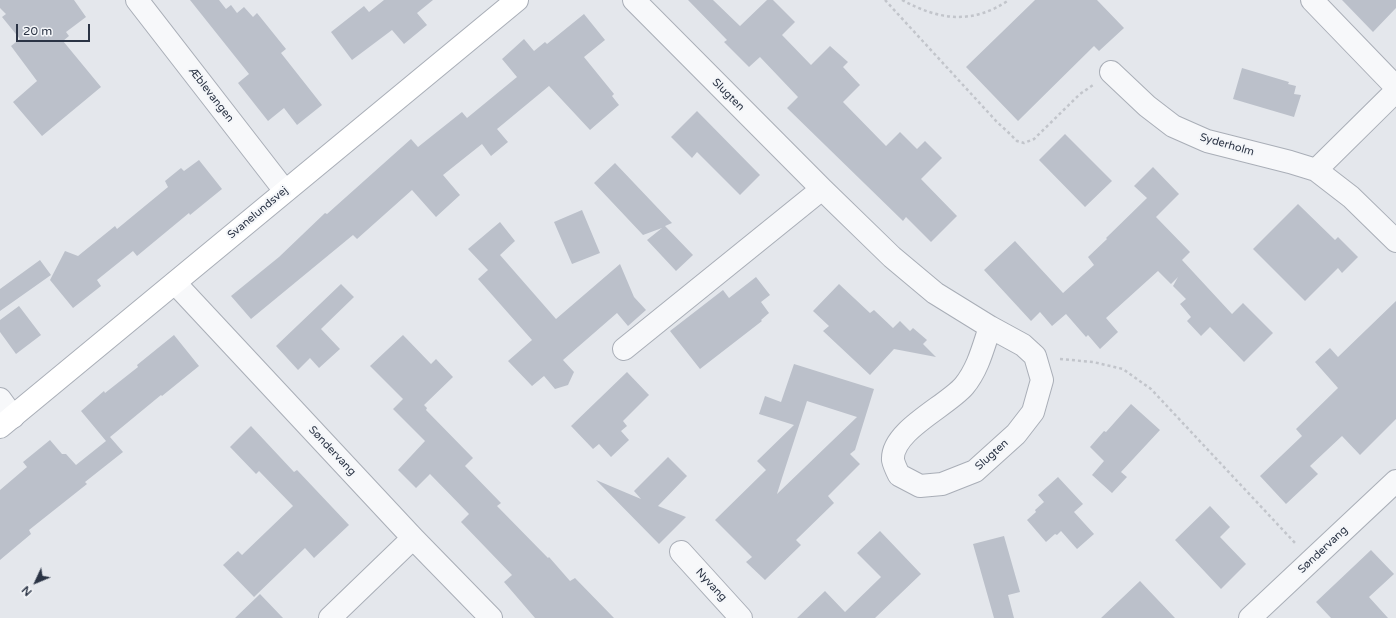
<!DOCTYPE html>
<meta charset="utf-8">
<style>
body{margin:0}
#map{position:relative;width:1396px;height:618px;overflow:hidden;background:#e4e7ec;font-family:"Varela Round",sans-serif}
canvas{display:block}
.north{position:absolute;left:16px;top:562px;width:40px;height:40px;-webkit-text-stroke:3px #f4f6f9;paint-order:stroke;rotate:226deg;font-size:11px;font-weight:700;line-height:16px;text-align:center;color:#2b3445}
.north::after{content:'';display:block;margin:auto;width:14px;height:18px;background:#2b3445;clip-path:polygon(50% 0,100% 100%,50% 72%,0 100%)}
.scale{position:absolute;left:16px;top:24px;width:74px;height:18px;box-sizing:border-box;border:2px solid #2b3445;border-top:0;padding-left:5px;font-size:12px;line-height:14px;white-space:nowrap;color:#2b3445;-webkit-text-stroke:3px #f4f6f9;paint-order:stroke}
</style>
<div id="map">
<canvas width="1396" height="618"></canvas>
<div class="north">N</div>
<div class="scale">20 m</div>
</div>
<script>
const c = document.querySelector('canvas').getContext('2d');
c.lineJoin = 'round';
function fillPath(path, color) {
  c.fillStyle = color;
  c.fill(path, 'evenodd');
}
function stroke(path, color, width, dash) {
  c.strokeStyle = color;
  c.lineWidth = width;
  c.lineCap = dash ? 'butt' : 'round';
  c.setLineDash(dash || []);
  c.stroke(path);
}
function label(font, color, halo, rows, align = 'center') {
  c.font = font + ' "Varela Round",sans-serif';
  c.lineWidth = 4;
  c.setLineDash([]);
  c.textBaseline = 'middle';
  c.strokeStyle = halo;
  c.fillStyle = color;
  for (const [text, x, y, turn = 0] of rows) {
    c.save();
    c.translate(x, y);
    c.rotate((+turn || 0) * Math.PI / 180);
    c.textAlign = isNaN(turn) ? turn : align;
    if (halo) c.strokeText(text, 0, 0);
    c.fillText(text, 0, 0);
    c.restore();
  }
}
const building = new Path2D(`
 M0,0H74L86,17L66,32L69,36L63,41L101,87L42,136L13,102L37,81L11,46L20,39L2,17L6,14L0,8Z
 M190,0H219L226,9L231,5L237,13L244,7L253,17L257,13L286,49L281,53L322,105L297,125L284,108L268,121L238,83L249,74Z
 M384,0H433L417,13L427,25L404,44L392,30L352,60L331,32L364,6L369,12Z
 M688,0H713L740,26L767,0H773L795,22L782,35L811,65L830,46L848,62L843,67L860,85L843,102L886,146L900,132L917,149L925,141L942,158L921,179L957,216L931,242L906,217L903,221L787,108L798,97L760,57L749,67L724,42L727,40Z
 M1035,0H1097L1124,28L1099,51L1094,46L1018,121L966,67Z
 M1342,0H1396V8L1373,32Z
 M584,14L605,40L584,57L614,94L612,96L619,105L590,130L549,86L497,129L508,142L491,156L482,144L443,175L460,195L436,217L412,190L357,239L353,235L251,319L231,296L279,257L325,213L327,214L411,139L418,147L462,112L467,118L517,77L502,59L524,39L534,51L545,42L547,44Z
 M1242,68L1289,82L1288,84L1296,86L1294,94L1301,95L1294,117L1233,99Z
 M697,111L760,175L740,195L697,152L692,158L671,137Z
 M1065,134L1112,181L1085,207L1039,160Z
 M199,160L222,189L190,215L189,213L137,256L133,251L97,280L101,286L73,308L50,280L65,251L78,256L115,226L117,229L168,187L165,181L181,168L184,171Z
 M615,163L672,223L665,226L693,255L676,271L647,240L662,228L643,235L594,183Z
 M1153,167L1179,194L1156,217L1190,252L1182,260L1232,314L1243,303L1273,333L1244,362L1210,327L1201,336L1187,321L1191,317L1180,304L1186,299L1173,286L1178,277L1171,284L1158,271L1106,318L1118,332L1100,349L1088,335L1086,337L1066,314L1052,326L1040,312L1031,321L984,270L1015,241L1063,293L1094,265L1088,257L1107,239L1106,238L1147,198L1134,186Z
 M1298,204L1335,240L1338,237L1358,257L1342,273L1338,268L1305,301L1253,249Z
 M582,210L600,253L572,264L554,222Z
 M500,222L515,241L500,255L556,319L620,264L634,297L646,310L628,326L617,313L563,360L574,372L568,385L555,389L544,376L532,386L508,361L532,340L478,279L488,270L468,249Z
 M40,260L51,275L0,311V289Z
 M756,277L770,295L761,302L769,313L761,320L762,321L700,369L670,331L723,290L729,298Z
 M341,284L354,297L321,329L340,349L319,368L310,358L298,370L276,346Z
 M839,284L870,313L874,310L893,328L900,321L910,331L913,328L927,340L923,344L936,357L894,349L870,375L823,331L829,326L813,311Z
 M1396,301V419L1360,455L1342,436L1310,466L1318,474L1286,504L1260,476L1302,436L1296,429L1338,388L1315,362L1330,348L1338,357Z
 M19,306L41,335L16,354L0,332V320Z
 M174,335L199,366L162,396L161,395L110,437L123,452L85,482L87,484L29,530L31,534L0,560V490L27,467L23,462L50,440L62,454H66L76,465L106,441L81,411L104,391L105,393L138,367L137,365Z
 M403,335L431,364L436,359L453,377L424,405L427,408L426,410L473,458L465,466L501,503L497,506L548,558L549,557L570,581L575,578L614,618H535L504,582L512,575L461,522L469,514L430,474L416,488L398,470L425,441L393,409L403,399L370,366Z
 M794,364L874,389L855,450L850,454L860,464L828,496L834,503L796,540L801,545L765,580L746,562L752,557L715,520L766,470L757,461L794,425L759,414L765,396L781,402ZM807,401L857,417L777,494L782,478Z
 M627,372L649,395L623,421L627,426L621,431L629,440L611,457L599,444L593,449L571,426Z
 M1131,404L1160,430L1121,472L1127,477L1112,493L1092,475L1104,461L1090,447L1104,431L1106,432Z
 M251,426L294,472L297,470L298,471L349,525L314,558L305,548L254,597L223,565L238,551L242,555L293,506L259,471L256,474L230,447Z
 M668,457L687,476L658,506L686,517L659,544L596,480L641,499L634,491Z
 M1058,477L1083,504L1074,512L1094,534L1077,549L1061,531L1057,535L1055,534L1046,542L1027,520L1036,512L1035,510L1044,502L1038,495Z
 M1210,506L1230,527L1220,537L1246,564L1221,589L1175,540Z
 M880,531L921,574L875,618H797L825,591L845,612L881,577L857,553Z
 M1004,536L1020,592L1008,595L1014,618H994L973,544Z
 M1371,550L1394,574L1369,597L1388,618H1331L1316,602Z
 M1140,581L1175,618H1101Z
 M260,594L283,618H235Z`);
const path = new Path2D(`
 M885,0L997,122L1010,134L1017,141L1024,143L1034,139L1080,94L1093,85
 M902,0C939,20 972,25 1009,0
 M1060,359L1093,362L1123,369L1151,389L1296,544`);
const street = new Path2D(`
 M137,0L285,191
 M634,0L822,189L892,257L935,293L990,327L1023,345L1035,356L1042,380L1033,412L1016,434L975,471L942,484L920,486L899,475C897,471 894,465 893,460C891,431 947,406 964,386C978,369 983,348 990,327
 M1312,0L1396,87
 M1111,72L1147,106L1173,126L1207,141L1290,162L1316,170L1351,197L1396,241
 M1316,170L1396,91
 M175,283L413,538L491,618
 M624,349L822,189
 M0,399L13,417
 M681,552L741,618
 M330,618L413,538
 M1250,618L1396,481`);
const secondary = new Path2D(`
 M0,427L517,0`);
const streetNames = [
 ["Æblevangen",211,95,52],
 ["Slugten",728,95,45],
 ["Syderholm",1227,145,16],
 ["Svanelundsvej",258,213,-40],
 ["Søndervang",332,451,47],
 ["Slugten",992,455,-42],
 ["Søndervang",1323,550,-43],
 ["Nyvang",711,585,47]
];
fillPath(building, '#bbc0ca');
stroke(street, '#a9aeb7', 24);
stroke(secondary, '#a9aeb7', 24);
stroke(path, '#c2c5cb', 2.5, [3, 3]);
stroke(street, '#f7f8fa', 22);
stroke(secondary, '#fff', 22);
label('11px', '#2b3445', '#f4f6f9', streetNames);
</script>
